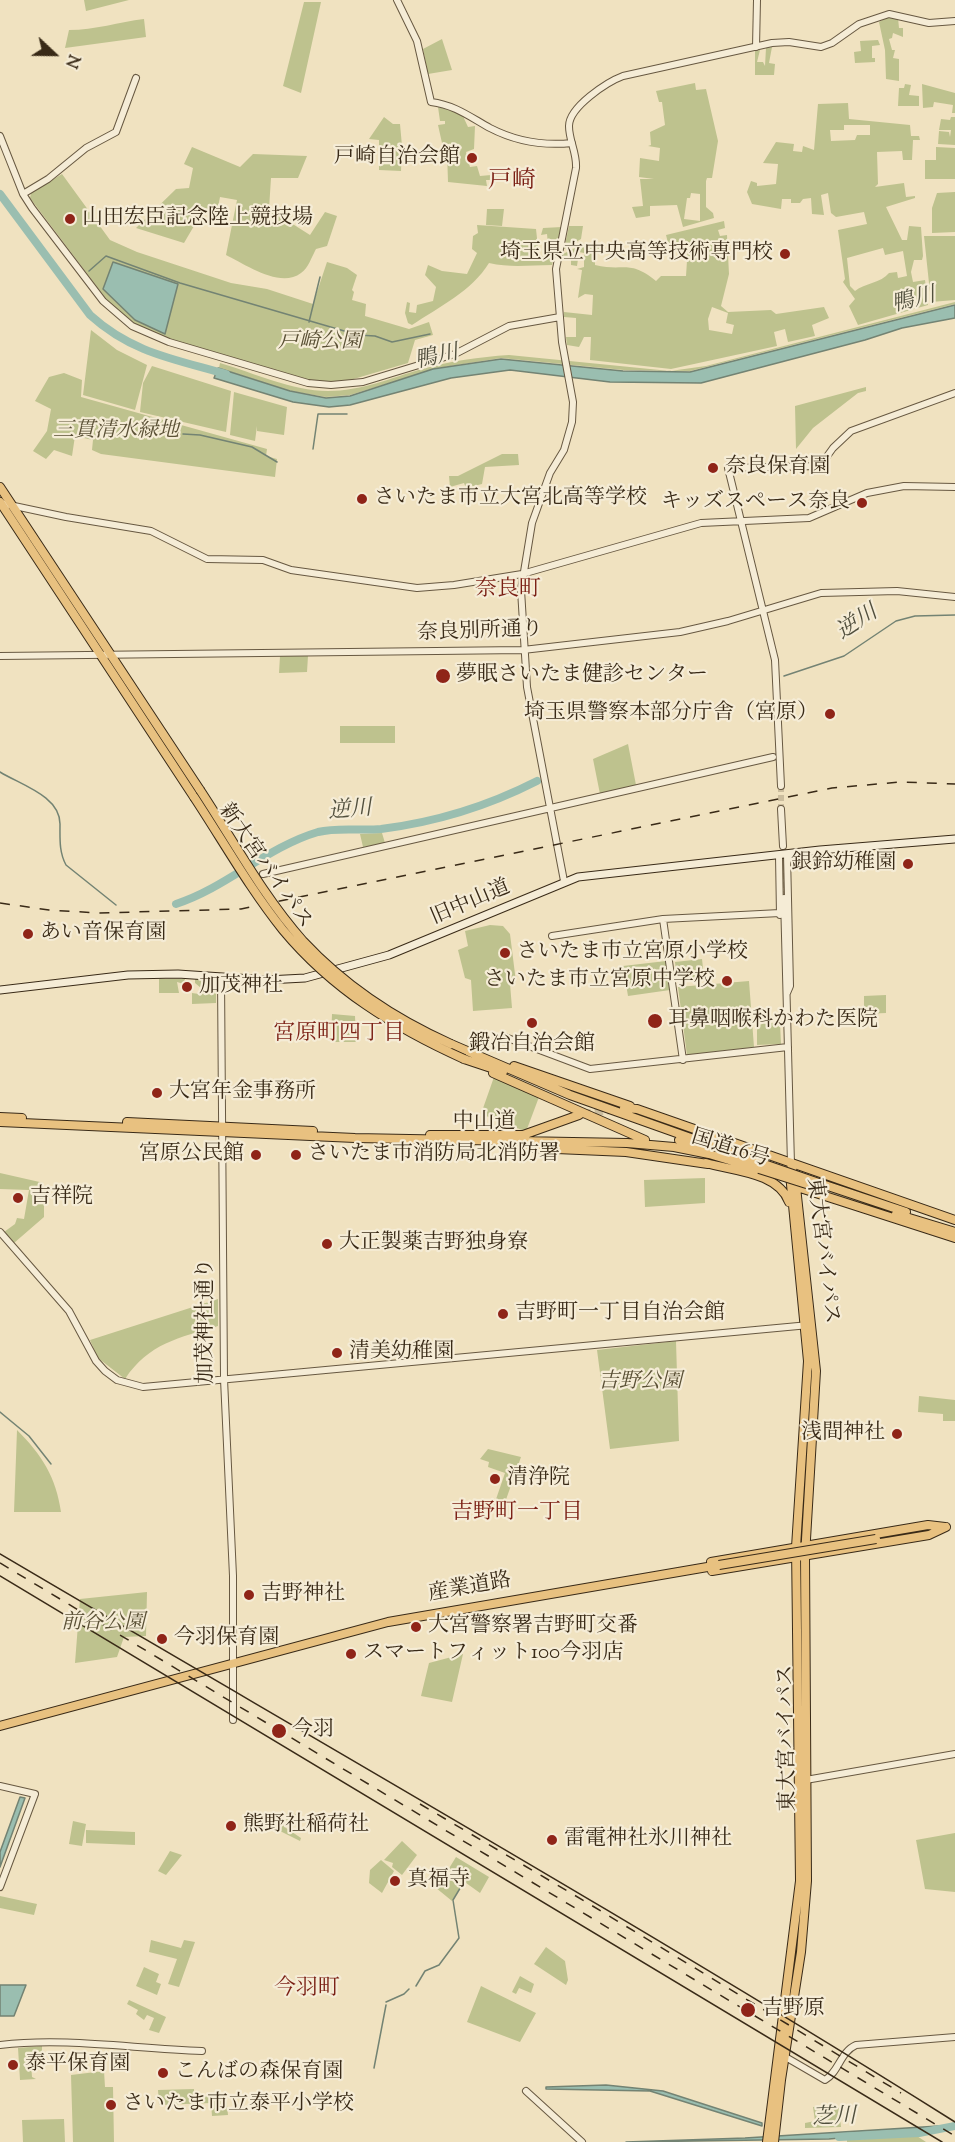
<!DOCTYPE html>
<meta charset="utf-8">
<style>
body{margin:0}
#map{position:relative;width:955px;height:2142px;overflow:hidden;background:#f0e2c0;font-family:"Sorts Mill Goudy",serif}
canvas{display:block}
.north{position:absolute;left:24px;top:24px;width:60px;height:60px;-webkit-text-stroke:4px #f5ecd6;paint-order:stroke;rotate:112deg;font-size:16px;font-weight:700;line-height:24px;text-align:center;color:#392a17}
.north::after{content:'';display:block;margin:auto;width:21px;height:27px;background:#392a17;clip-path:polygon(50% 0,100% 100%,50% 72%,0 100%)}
</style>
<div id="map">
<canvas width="955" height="2142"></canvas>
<div class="north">N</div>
</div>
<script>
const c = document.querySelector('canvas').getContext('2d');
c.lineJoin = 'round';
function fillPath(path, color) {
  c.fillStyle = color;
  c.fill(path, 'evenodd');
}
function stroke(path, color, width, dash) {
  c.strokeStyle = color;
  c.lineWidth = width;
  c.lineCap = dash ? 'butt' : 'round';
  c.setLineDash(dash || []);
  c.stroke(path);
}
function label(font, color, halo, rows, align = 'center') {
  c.font = font + ' "Sorts Mill Goudy","Noto Serif JP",serif';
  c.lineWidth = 4.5;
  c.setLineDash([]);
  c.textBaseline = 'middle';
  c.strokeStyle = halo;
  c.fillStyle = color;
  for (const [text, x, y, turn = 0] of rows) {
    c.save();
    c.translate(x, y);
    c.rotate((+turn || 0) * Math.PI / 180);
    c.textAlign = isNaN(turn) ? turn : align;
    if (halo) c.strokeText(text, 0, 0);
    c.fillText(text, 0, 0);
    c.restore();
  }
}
const green = new Path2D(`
 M84,0H129L86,11Z
 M304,2H321L301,93L283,86Z
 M888,17L898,18L899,28H903V37L893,33L892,38L889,39L892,50H895L893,58L899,59V81L886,79L885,50L879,22Z
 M144,19L146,37L65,48L69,30C95,30 119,22 144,19Z
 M442,39L452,70L428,74L423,49Z
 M878,40L880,45L872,46V58H875V62L855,63L854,52L861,51L860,41Z
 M772,47L769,63L775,64L774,75H755V51L760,50L757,62H763L765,66L766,48Z
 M695,83L696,90L706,89L718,141L712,178H707L706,181V207L713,213L714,218L683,227L677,205L650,206V216L636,218L632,207L643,206L640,179H654L639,177L640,158L659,161L660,148L648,146L651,145L650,132L665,125L662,102H659L656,91ZM691,193L700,194V221L684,219L687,198H690Z
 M905,84L911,85L909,95L919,96V106H898L899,88H904Z
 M922,84L955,93V113H952L953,105L934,102L933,107L923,108Z
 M848,103L849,119L910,125L911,136H919L920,140H913L912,160H903L902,151L877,152L878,184L875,187L904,183L906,197L915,196V198L886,207L902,240H907L909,226L921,227L923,256L922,260H914L911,272L913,282L925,280L928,305L858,325L849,306L855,299L843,282L845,279L838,230L867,224L864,212L836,217L831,213L828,193L821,195L824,215L812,214L811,198L803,199L800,203H791V199H782L781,209L752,204L747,192L751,181L757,183V186L776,184L778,164L763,163L776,142L794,144L793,151L802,152L803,146L814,150L818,104ZM844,125H870V135H857L855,140L831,141L830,130H844ZM883,248L885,255L903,251L907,276L898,278L897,272L889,273C881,283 865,283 855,291L850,286L847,258Z
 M438,107L462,114L468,127L475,126L474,149L466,152L470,167L477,166L480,176L491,175V180H486L487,186L448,182L447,151L444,152L438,125L445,124V121H440Z
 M384,117L393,124H400L402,146L401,171L379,170V140L369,139Z
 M951,117H955V145L938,144L939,131L949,132L950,137L951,130H939L941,119L950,120Z
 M192,147L240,167L253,154L307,156L298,178H271L269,209L310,235L325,212L337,216L327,246L316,249C312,256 308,269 301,273C280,289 245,264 226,255L237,200L220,197L217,213L201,214L184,243L136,228L176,189L189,188L193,168L184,164Z
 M936,147L955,148V179H925V160H936Z
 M62,174L110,240L137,252L231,283L267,289L313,304L327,262L347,268L357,275L352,290L354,292L352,300L366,304L365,316L409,329L429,322L433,335L415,340L408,363L340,383L308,381L174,342L138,328L110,304L30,198L31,193Z
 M955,192V232L932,233V208L937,193Z
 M487,209H504L502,226L486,225Z
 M724,221L725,228L718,230L720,236L727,235L729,274L721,306L728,312L771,310L776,314L824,307L829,318L812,325L815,336L788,342L785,329L774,332L777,346L671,369L590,360L591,337H584L579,347L567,345L566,337H576V318L564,317V312L592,315L593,295L585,294L578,298L582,270L577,269L584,267V253L579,252L577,266L571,265V259L560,258L561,255L585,243L593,244V248L600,246V252H595V265C624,272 629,259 656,281L661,276H686L688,245L668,243L666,235ZM712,307L728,313L726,323L734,325L732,334L709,330L708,319Z
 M477,225L536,229L539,257L549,255L547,234L541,235L543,228L562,227L552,265C530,265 511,268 489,263C472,291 439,307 412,325L408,323L405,313L407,302L410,303L409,312L416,313L417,305L433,301L436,287L425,275L428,265L442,271L467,274L477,253L472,249L473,236L478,233Z
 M569,226H583L581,239L564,249Z
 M924,236H955V300L931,302Z
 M955,302V304L690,371L624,370L501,358L438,368L350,395L326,397L290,391L219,368L220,363C254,373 292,391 328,391C361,391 391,378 422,369C451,361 479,357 509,355L670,371L706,366Z
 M91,330L117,350L147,365L135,410L83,395Z
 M152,366L231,391L226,432L140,412L143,383Z
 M64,373L82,380L81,397L267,449L266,456L277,459L275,477L101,454L92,450L93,440L75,436L72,456L54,450L46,459L33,451L47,431L51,409L35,401L49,377Z
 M866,387V391L858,393L813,428L796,449L795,406Z
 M234,392L287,407L284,435L257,431V426L255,441L230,435Z
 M502,454H518L519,465L485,467L482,484L466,488L464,483L450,487L449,476H458Z
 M280,656H308L307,672L279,673Z
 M340,726H395V743H340Z
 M628,744L636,785L600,794L593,759Z
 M382,833L385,843L363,847L360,834Z
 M490,925L503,926L510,934L516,982L510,984L512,1008L473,1011L471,980L465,978L458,950L468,946L465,931Z
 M702,959L704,977L677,980L675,962Z
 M666,961L670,990L628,996L623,966Z
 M159,979H185L184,984L177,982L179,993H159Z
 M195,979L216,980V1003L192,1004V993L199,994L201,988L195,983Z
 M749,981L754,1047L687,1055L678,987Z
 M886,995V1013L864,1014V996Z
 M332,1014L355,1016L356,1042H331Z
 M757,1023H780L781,1044L757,1045Z
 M494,1077L539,1097L527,1129L522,1130L481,1114Z
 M0,1173L44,1183V1217L14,1243L4,1232L15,1224L17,1218L24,1219L29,1190L0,1189Z
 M705,1178V1203L645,1207L644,1180Z
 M218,1299V1326C179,1338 149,1343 125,1379L98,1358L90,1340Z
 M676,1341L679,1441L610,1449L597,1350Z
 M919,1396L955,1400V1421H943V1414L918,1412Z
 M17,1430C42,1455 56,1477 61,1512H14Z
 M488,1449L521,1457L502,1511L483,1513L490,1504L494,1505L505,1473L488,1467L489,1462L480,1459Z
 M147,1592L146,1636L124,1637L117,1657L75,1663L80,1599Z
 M463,1654L452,1702L421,1696L429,1663Z
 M288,1811L308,1820L301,1822L290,1819L286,1828L301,1838L300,1841L280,1831Z
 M73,1821L86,1824L82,1846L69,1844Z
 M86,1830L135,1832V1845L86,1843Z
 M955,1833V1892L925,1889L916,1840Z
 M402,1841L417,1855L402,1875L392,1867L393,1863L384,1860Z
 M170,1851L182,1855L166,1875L158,1871Z
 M456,1857L489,1877L480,1893L448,1870Z
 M381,1860L394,1871L382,1893L369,1883L370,1870Z
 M439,1869L463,1883L452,1901L430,1883Z
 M0,1896L37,1904L34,1915L0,1908Z
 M151,1940L181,1948L184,1940L195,1942L179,1987L168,1984L177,1959L149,1952Z
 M546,1947L565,1961L568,1980L566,1985L534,1964Z
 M144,1967L159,1974L156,1982L161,1984L157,1995L136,1986Z
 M520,1976L534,1984L531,1993L519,1988L516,1994L512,1992Z
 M481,1986L536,2013L520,2042L467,2022Z
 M129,2000L166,2017L159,2033L149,2030L154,2018L147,2015L144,2020L136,2014L138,2010L127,2004Z
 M42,2046V2063L31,2064L32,2077L36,2079L20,2080L18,2048Z
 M104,2071L105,2087H113L114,2142H73L71,2075Z
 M194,2089V2097L226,2095L228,2115L212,2116L211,2103L159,2105L158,2090Z
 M834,2105L839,2108L841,2127L805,2128V2123L815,2121L813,2107Z
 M64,2119L65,2142H23L22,2120Z
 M917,2136L926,2142H847V2140Z`);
const water = new Path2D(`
 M113,262L178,284L165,334L135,320L103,289Z
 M955,305V318L902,328L865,340L701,383L610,382L510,370L451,378L350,405L329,407L293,402L214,378L218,368L290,391L326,398L350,396L433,369L501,359L623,371L690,372Z
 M20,1797L25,1798L0,1867V1852Z
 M0,1985H26L14,2016H0Z
 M606,2085L663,2091L762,2123V2126L650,2091L546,2089V2087Z
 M955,2125V2128L829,2139L626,2142L745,2138Z`);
const stream = new Path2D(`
 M89,271L106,256L180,283L358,335L375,336L392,342L430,334
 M309,322L320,277
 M141,423L151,421L167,429
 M183,434L200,435L252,447L277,462
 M313,449L318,414H347
 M784,676L844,656L896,621L915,616L955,615
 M0,772C21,785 60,796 60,824C60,839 59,852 66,865L116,905
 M0,1412L29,1436L51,1464
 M416,1986L425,1971L439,1965L459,1938L453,1900L462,1885
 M386,2002L404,1994L409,1989
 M374,2068L386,2005`);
const river = new Path2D(`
 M0,194L90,315C132,353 174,359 226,374
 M176,904C226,888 267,847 318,832C338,827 360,831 381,829C437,822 488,806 537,781
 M839,2137L919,2133L955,2126`);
const tertiaryTunnel = new Path2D(`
 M781,786V809
 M783,846L784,898`);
const trunkTunnel = new Path2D(`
 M583,1114L624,1108`);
const tertiary = new Path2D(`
 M397,0L417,41L431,102C455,105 470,117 490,128C517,142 543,146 572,143
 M756,47L757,0
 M0,136L23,194L32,208L103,301L132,326L169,342L308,383L331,385L363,382L455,354L509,326L560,317
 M23,194L48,179L86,148L116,132L136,78
 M0,503L66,517L151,531L207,559L263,560L291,570L417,588L454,585L522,574L701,523L809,518L867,493L904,486L955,487
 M0,656L523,650L680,632L728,621L821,593L897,591L955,597
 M781,786L775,660L728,468L820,466L833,448L851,431L955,393
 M781,809L783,846
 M787,855L790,986L787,993
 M779,856L780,915
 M263,874L773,757
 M564,881L527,687L521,590L532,523L550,473L564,450L572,422L573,402L562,342L556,269L576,168C577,153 569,141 569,126C569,107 607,82 623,76L772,43L789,42L821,47L832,43L859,24L889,14L929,23L955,21
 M784,898L791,1164
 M663,919L683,1060
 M552,936L663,919L780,913
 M221,978L224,1379L233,1576V1720
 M505,1037L590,1069L788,1047
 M0,1232L69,1311L96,1361L105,1371L117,1380L143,1387L809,1325
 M800,1781L955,1754
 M0,1786L35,1794L0,1887
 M0,2045C67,2037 134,2049 202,2051
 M782,2055L825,2080C839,2072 840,2052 856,2045L955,2037
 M526,2091L582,2142`);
const secondary = new Path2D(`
 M0,990L128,975L178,974L267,980L305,978L389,955L578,877L820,850L955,839`);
const primary = new Path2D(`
 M711,1562L928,1525L945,1527
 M712,1571L929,1535L946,1527
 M0,1726L388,1622L719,1565`);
const trunk = new Path2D(`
 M0,487L200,790
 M0,502L194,797
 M451,1044L570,1095L761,1163
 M464,1059L503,1072
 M514,1066L630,1106
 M493,1073L645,1140
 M624,1108L637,1109L955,1220
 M0,1117L22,1118
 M0,1122L355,1138L627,1143L674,1147L709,1154L759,1169
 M127,1122L313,1131
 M430,1135H523L579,1115
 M679,1140L704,1149
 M510,1147L626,1152L708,1164
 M706,1163C733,1171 778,1172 789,1202
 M819,1183L906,1212
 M794,1186L955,1238
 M896,1214L955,1232
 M767,2142L800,1881L796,1547L808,1361L790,1174
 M774,2142L781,2080L801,1952L807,1881L805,1556L816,1371L796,1187L791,1164`);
const tram = new Path2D(`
 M0,1554C319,1742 641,1925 955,2122
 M0,1576L942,2142`);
const rail = new Path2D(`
 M0,903L49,910L99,913L241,909L832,788L900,782L955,784
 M0,1563L955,2136
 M420,1804L586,1902L901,2093`);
const primaryBridge = new Path2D(`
 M719,1565L876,1539`);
const trunkBridge = new Path2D(`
 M200,790C233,840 263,896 303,941C345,986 395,1019 451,1044
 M194,797C223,841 250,889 283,930C332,989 395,1028 464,1059
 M761,1163L819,1183
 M759,1169L819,1188`);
const markers = [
 [472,158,6,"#8f2418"],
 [70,219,6,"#8f2418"],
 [785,254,6,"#8f2418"],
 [713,468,6,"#8f2418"],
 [362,499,6,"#8f2418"],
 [862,503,6,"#8f2418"],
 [443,676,8,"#8f2418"],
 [830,714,6,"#8f2418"],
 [908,864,6,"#8f2418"],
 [28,934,6,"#8f2418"],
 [505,953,6,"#8f2418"],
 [727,981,6,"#8f2418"],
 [187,987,6,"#8f2418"],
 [655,1021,8,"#8f2418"],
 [532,1023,6,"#8f2418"],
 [157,1093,6,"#8f2418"],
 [256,1155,6,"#8f2418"],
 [296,1155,6,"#8f2418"],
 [18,1198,6,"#8f2418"],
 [327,1244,6,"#8f2418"],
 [503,1314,6,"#8f2418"],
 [337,1353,6,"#8f2418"],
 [897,1434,6,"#8f2418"],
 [495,1479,6,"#8f2418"],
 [249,1595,6,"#8f2418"],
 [416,1627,6,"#8f2418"],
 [162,1639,6,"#8f2418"],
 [351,1654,6,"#8f2418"],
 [279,1731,8,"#8f2418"],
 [231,1826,6,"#8f2418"],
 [552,1840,6,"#8f2418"],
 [395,1881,6,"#8f2418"],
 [748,2010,8,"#8f2418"],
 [13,2065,6,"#8f2418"],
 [163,2073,6,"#8f2418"],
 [111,2105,6,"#8f2418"]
];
const poiNames = [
 ["戸崎自治会館",460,158,"right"],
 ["山田宏臣記念陸上競技場",82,219],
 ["埼玉県立中央高等技術専門校",773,254,"right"],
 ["奈良保育園",725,468],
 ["さいたま市立大宮北高等学校",374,499],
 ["キッズスペース奈良",850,503,"right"],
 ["夢眠さいたま健診センター",456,676],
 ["埼玉県警察本部分庁舎（宮原）",818,714,"right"],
 ["銀鈴幼稚園",896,864,"right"],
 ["あい音保育園",40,934],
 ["さいたま市立宮原小学校",517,953],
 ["さいたま市立宮原中学校",715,981,"right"],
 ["加茂神社",199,987],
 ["耳鼻咽喉科かわた医院",668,1021],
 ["鍛冶自治会館",532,1045,"center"],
 ["大宮年金事務所",169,1093],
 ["宮原公民館",244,1155,"right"],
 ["さいたま市消防局北消防署",308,1155],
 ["吉祥院",30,1198],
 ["大正製薬吉野独身寮",339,1244],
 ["吉野町一丁目自治会館",515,1314],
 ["清美幼稚園",349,1353],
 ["浅間神社",885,1434,"right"],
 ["清浄院",507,1479],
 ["吉野神社",261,1595],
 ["大宮警察署吉野町交番",428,1627],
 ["今羽保育園",174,1639],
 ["スマートフィット100今羽店",363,1654],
 ["今羽",292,1731],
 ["熊野社稲荷社",243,1826],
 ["雷電神社氷川神社",564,1840],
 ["真福寺",407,1881],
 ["吉野原",762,2010],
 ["泰平保育園",25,2065],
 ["こんばの森保育園",175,2073],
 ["さいたま市立泰平小学校",123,2105]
];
const parkNames = [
 ["戸崎公園",320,343],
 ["三貫清水緑地",116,432],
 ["吉野公園",640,1383],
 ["前谷公園",103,1624]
];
const streetNames = [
 ["奈良別所通り",480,633,-2],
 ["新大宮バイパス",264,867,55],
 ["旧中山道",471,904,-23],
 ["中山道",484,1123],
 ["国道16号",730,1150,17],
 ["東大宮バイパス",821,1251,83],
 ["加茂神社通り",207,1321,-90],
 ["産業道路",470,1589,-10],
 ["東大宮バイパス",789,1738,-91]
];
const waterNames = [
 ["鴨川",914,302,-14],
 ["鴨川",437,359,-12],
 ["逆川",858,624,-33],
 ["逆川",350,812,-5],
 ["芝川",834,2119,-2]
];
const neighbourhoodNames = [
 ["奈良町",508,591],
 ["宮原町四丁目",339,1035],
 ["吉野町一丁目",517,1514],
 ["今羽町",307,1990]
];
const quarterNames = [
 ["戸崎",512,183]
];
fillPath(green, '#bec28e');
fillPath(water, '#9abeb0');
stroke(water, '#738373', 1.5);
stroke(stream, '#738373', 1.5);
stroke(river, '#9abeb0', 8);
stroke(tertiaryTunnel, '#cbbd9e', 6, [6, 3]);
stroke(trunkTunnel, '#cbbd9e', 8, [8, 4]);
stroke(tertiary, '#675841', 8);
stroke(secondary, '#392a17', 9);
stroke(primary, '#392a17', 10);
stroke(trunk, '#392a17', 10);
stroke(tertiary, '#f5ecd6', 6);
stroke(secondary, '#f5ecd6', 7);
stroke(primary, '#e8c180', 8);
stroke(trunk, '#e8c180', 8);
stroke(tram, '#392a17', 1.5);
stroke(rail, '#392a17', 1.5, [10, 10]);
stroke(primaryBridge, '#392a17', 10, []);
stroke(trunkBridge, '#392a17', 10, []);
stroke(primaryBridge, '#e8c180', 8);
stroke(trunkBridge, '#e8c180', 8);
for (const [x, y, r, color] of markers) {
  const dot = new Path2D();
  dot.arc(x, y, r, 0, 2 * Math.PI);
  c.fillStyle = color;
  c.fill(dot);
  stroke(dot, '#f5ecd6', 2);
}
label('21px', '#392a17', '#f5ecd6', poiNames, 'left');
label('italic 21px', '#5a5035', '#f5ecd6', parkNames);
label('21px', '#392a17', '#f5ecd6', streetNames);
label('italic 22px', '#514f3d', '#f5ecd6', waterNames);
label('22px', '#7a1f14', '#f5ecd6', neighbourhoodNames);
label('24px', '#7a1f14', '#f5ecd6', quarterNames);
</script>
